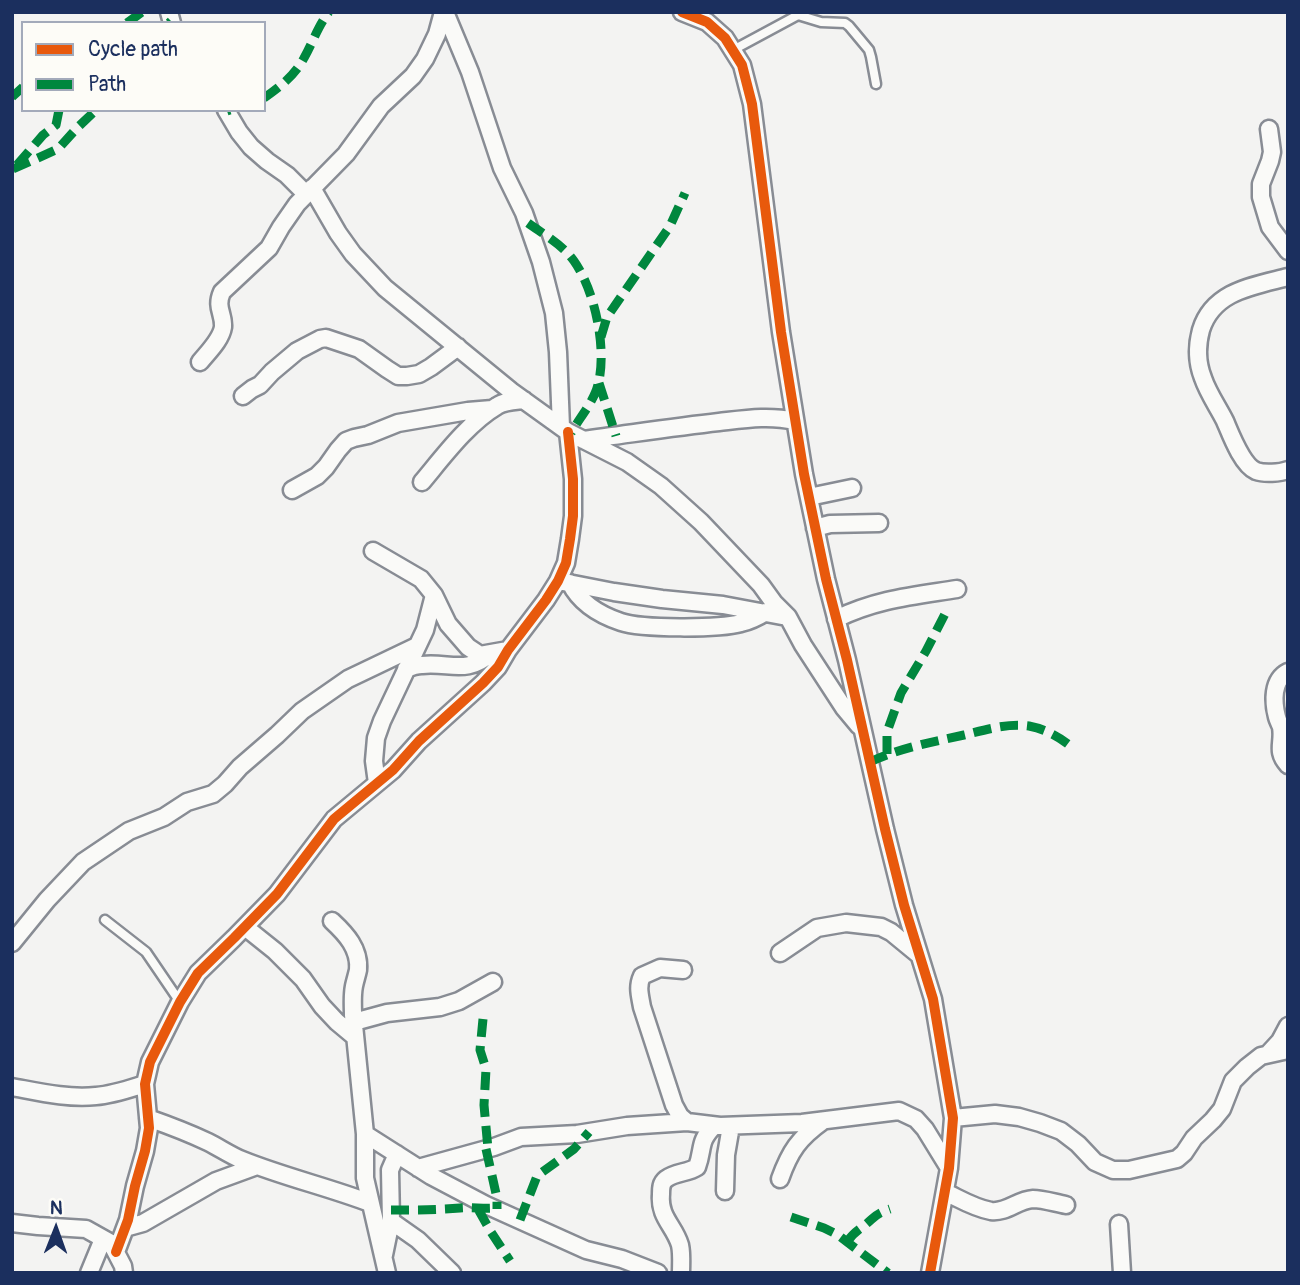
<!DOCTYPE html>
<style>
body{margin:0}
#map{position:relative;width:1300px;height:1285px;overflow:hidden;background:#f3f3f2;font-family:Pangolin,sans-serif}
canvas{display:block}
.frame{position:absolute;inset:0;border:14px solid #1b2f5e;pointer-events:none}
.legend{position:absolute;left:21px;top:21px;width:245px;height:91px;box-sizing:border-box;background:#fdfcf7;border:2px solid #a3aaba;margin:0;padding:9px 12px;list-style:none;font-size:21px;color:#1b2f5e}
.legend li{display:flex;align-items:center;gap:14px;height:35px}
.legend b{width:35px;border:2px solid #a3aaba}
.north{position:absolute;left:21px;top:1194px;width:70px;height:70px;-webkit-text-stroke:5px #fdfcf7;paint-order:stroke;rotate:1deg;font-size:19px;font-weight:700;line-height:28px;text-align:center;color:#1b2f5e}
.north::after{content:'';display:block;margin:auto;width:24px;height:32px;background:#1b2f5e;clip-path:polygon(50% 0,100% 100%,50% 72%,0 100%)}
</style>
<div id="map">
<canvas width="1300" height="1285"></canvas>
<div class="frame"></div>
<ul class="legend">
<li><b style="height:9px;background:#e8590c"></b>Cycle path</li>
<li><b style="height:9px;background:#00873e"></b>Path</li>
</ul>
<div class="north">N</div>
</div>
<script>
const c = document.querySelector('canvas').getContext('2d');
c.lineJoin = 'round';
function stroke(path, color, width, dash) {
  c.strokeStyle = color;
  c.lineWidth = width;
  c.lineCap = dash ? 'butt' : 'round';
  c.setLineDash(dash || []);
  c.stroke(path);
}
const lane = new Path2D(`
 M733,50L798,15L821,22L845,23L849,26L869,50L871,57L876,84
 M105,920L146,952L180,1002`);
const street = new Path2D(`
 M169,12L172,23
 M445,12L470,72L502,168L524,213L541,262L554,313L558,352L561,427
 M682,12L707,22L725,38L742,65L752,104L781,332L804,474L826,579L847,660L885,829L904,905L933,999L953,1118L949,1168L930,1273
 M226,110L239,132L251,147L267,161L287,175L306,194
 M1269,129L1272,152L1270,161L1261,184V197L1270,227L1288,251
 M312,188L338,233L353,254L385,288L511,391L568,432L627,462L661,486L701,522L761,585L774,603L788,617L803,645L844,708L859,726
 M1288,277C1253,286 1213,291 1201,330C1197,345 1197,363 1203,378C1208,393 1218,407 1225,421C1231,435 1242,465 1256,471C1264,474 1280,473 1288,470
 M200,362C208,352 221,340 223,327C224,313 215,308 222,292L269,248L281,227L297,204L346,154L381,106L413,76L425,59L437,34L443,12
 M243,396L252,389L260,385L272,372L297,351L320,339L326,338L359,349L387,369L398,376H407L419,374L431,367L458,347
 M583,440C629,434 674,427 719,422C745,419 769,415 795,421
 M422,482C443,457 468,423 497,406C504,401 515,401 524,400
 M292,490L317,476L326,467L338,450L346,441L354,438L368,435L398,423L468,411L492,409
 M809,497L852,488
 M815,528L830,524L879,523
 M373,551L421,579L434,595L448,624L468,647L480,655L508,650
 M558,581L614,592L662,599L723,605L787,617
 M570,583C580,603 600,615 621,622C641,629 719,629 741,623C750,621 758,617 766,612
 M836,619C877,599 913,596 957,589
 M406,669C411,667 417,665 422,665C450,662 467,675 491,653
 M1288,672C1272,680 1273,702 1277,717C1278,721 1280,724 1281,727C1284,743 1275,751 1288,765
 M377,783L374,761L376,738L382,721L425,630L434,595
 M332,921C346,934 360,949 358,970C357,975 355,981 354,986C352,996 353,1005 353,1015L365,1134V1178L387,1273
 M245,927L275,951L303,979L322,1006L337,1022L355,1037
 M12,943L47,900L83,862L129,831L164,817L187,802L213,794L225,784L240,767L277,735L302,711L348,679L417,646
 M780,953L817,928L846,923L881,927L891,932L919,955
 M683,970L660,968L642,976C637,987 640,995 642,1007L674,1105L680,1116L687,1122L720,1126L802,1123L899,1111L916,1119L925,1129L949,1168
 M354,1022L387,1013L440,1007L459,1001L493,982
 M1268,1054L1280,1041L1288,1026
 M12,1087C39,1092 68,1099 96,1096C112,1095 129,1089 145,1084
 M148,1118C168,1125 189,1133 208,1142C220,1148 230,1155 242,1160C284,1177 328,1187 370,1203
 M953,1118L995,1114L1019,1117L1040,1123L1061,1131L1078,1144L1095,1162L1113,1170H1129L1177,1159L1184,1153L1194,1138L1213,1120L1222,1109L1233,1081L1247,1067L1261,1056L1288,1050
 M365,1134L431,1176L486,1205L586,1250L622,1259L658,1273
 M418,1168L494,1147L521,1137L577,1134L627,1126L687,1122
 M780,1179C790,1151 799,1138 823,1121
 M725,1191L726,1155L731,1126
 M945,1192C960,1199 974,1208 991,1211C1007,1213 1017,1200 1033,1199C1043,1199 1055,1203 1066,1205
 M391,1221L418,1240L452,1273
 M12,1223L38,1226L86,1229L111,1243L123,1266L124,1273
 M1119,1224L1122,1273
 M125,1228L143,1223L216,1181L257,1166
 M116,1252L128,1220L135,1186L145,1151L149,1128L145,1084L150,1062L180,1002L198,973L234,938L277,894L334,819L393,770L419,741L483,683L498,667L508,650L546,600L558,581L566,563L570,539L573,516V479L568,432
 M384,1255L391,1221L390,1170L397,1154
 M89,1273L103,1239
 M681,1273C681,1264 682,1254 680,1245C674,1225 659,1218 661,1194C661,1188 661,1183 666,1179C675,1172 688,1173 697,1167C704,1148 698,1142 714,1126`);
const quiet = new Path2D(`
 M127,23L142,12
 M169,23L171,21
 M12,97L23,87
 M264,98C280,87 295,75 304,58C313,42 318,26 329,12
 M227,111L230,110
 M17,165L43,135L56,125L59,110
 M13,169L58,149L77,128L96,110
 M528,223C543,234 563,245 574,261C596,292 609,356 596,391C590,406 579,419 571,433
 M601,337L607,317L670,226L685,193
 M599,383L616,436
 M887,754V732L901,693L926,651L946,612
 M870,762C900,748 932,742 964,735C985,730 1007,723 1029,726C1044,729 1056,735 1068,744
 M483,1019L480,1050L486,1069L484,1105L488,1149
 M486,1149L497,1198V1209
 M478,1209L491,1232L510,1261
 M391,1210C414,1210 437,1210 460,1208C471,1207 483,1209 495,1208
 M791,1217L824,1228L838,1235L888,1273
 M520,1220L537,1176L574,1149L589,1132
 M847,1242C853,1233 856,1232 865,1225C876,1216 875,1214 890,1209`);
const cycleway = new Path2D(`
 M682,12L707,22L725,38L742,65L752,104L781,332L804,474L826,579L847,660L885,829L904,905L933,999L953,1118L949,1168L930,1273
 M116,1252L128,1220L135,1186L145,1151L149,1128L145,1084L150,1062L180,1002L198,973L234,938L277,894L334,819L393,770L419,741L483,683L498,667L508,650L546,600L558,581L566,563L570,539L573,516V479L568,432`);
stroke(lane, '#888c94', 13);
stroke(street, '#888c94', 21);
stroke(lane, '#fafaf8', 8);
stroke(street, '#fafaf8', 16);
stroke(quiet, '#00873e', 9, [18, 9]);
stroke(cycleway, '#e8590c', 10);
</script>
